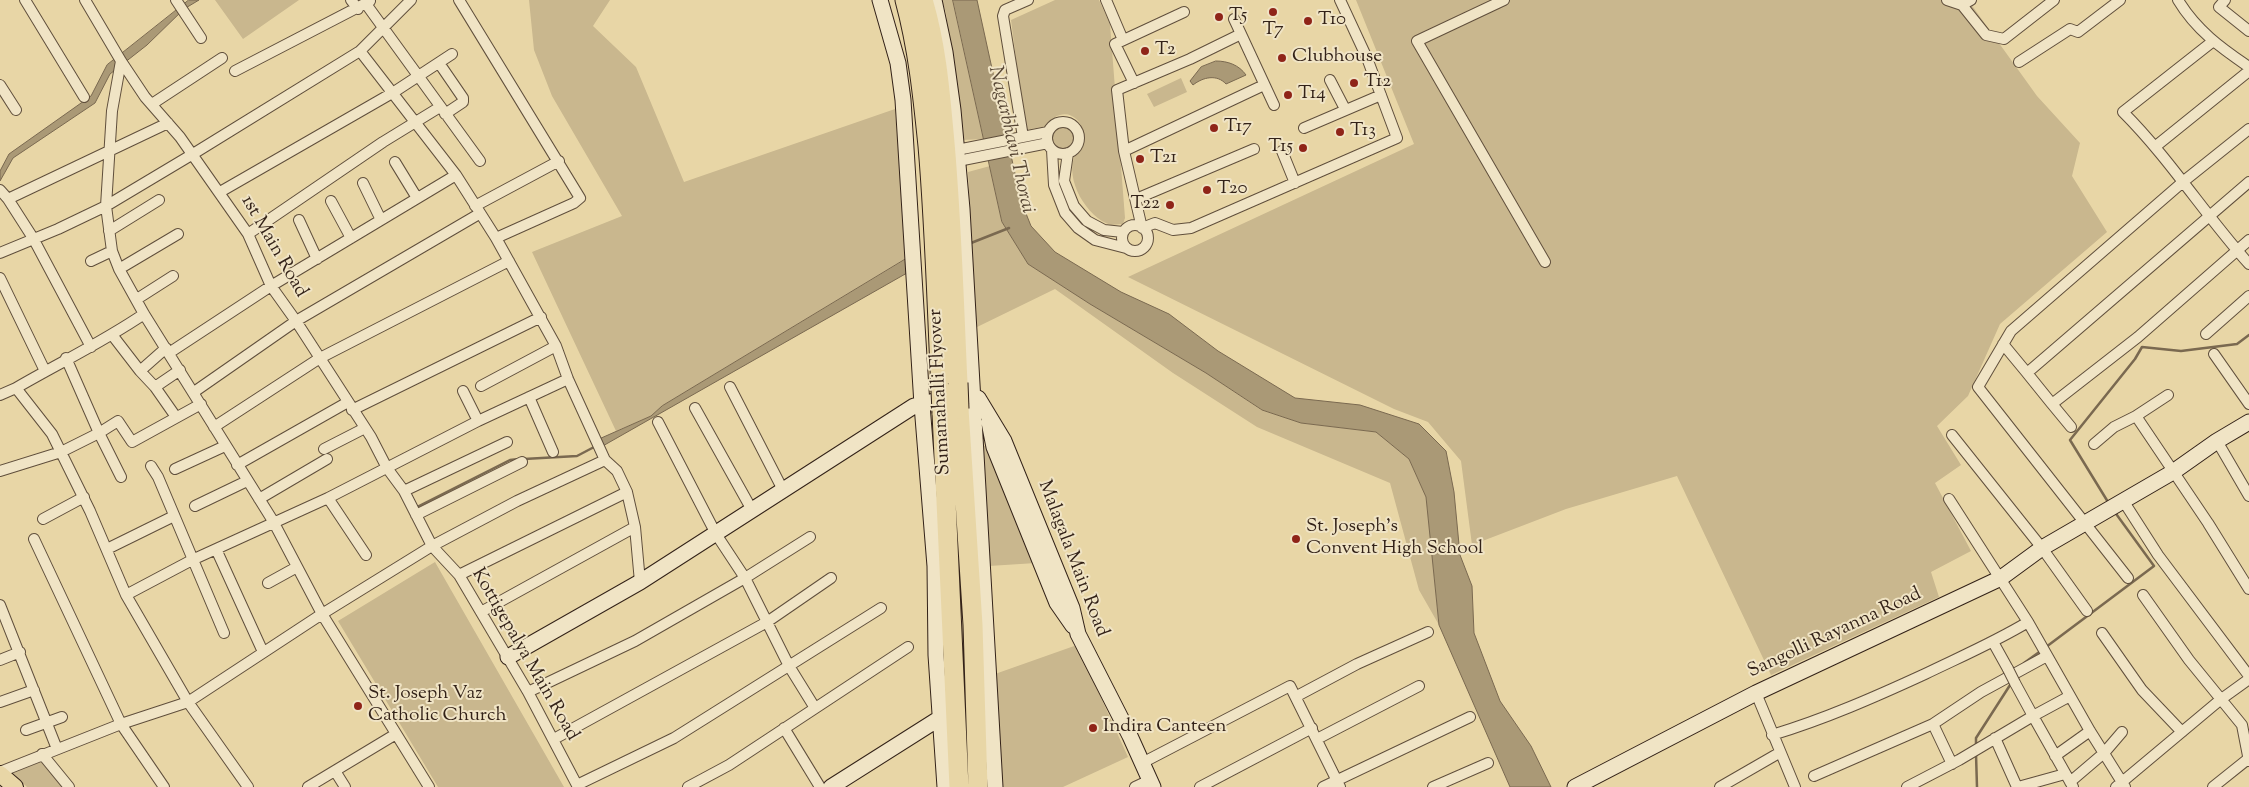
<!DOCTYPE html>
<style>
body{margin:0}
canvas{display:block;background:#e8d6a6}
</style>
<canvas width="2249" height="787"></canvas>
<script>
const c = document.querySelector('canvas').getContext('2d');
c.lineJoin = 'round';
function fillPath(path, color) {
  c.fillStyle = color;
  c.fill(path, 'evenodd');
}
function stroke(path, color, width, dash) {
  c.strokeStyle = color;
  c.lineWidth = width;
  c.lineCap = dash ? 'butt' : 'round';
  c.setLineDash(dash || []);
  c.stroke(path);
}
function label(font, color, halo, rows, align = 'center') {
  c.font = font + ' "Sorts Mill Goudy",serif';
  c.lineWidth = 4;
  c.setLineDash([]);
  c.textBaseline = 'middle';
  c.strokeStyle = halo;
  c.fillStyle = color;
  for (const [text, x, y, turn = 0] of rows) {
    c.save();
    c.translate(x, y);
    c.rotate((+turn || 0) * Math.PI / 180);
    c.textAlign = isNaN(turn) ? turn : align;
    if (halo) c.strokeText(text, 0, 0);
    c.fillText(text, 0, 0);
    c.restore();
  }
}
const green = new Path2D(`
 M215,0H299L243,39Z
 M529,0H610L593,26L636,67L684,182L895,109L906,259L662,406L651,416L616,431L532,252L622,216L552,96L534,50Z
 M942,0H953L984,139L962,140L946,13Z
 M1055,0H1099L1110,24L1125,218L1123,224C1119,224 1114,225 1111,225C1087,218 1064,179 1075,155C1078,147 1086,145 1084,135C1081,113 1059,106 1047,126L1025,130L1011,20Z
 M1356,0H1968L2037,96L2080,143L2072,176L2107,232L2000,324L1968,396L1937,426L1961,465L1935,483L1971,551L1931,572L1939,597L1771,675L1677,476L1566,509L1472,545L1461,461L1428,422L1394,409L1128,277L1414,144Z
 M1181,78L1187,92L1154,107L1147,94Z
 M1052 138a11 11 0 1 1 22 0a11 11 0 1 1-22 0Z
 M990,166L1002,222L1028,264L1090,304L1206,373L1261,410L1301,423L1376,432L1409,459L1426,497L1439,625L1419,590L1390,483L1257,427L1173,373L1055,289L975,328L968,172Z
 M987,445L1036,563L989,566L981,447Z
 M435,562L564,787H438L338,621Z
 M1077,645L1128,757L1063,787H1001L995,674Z
 M39,759L63,787H27L12,773Z`);
const water = new Path2D(`
 M189,0H199L184,9L147,45L110,74L95,103L13,158L0,181V171L9,154L91,96L107,65Z
 M953,0H977L1021,201L1031,226L1055,252L1121,292L1169,314L1218,351L1295,398L1360,405L1419,424L1446,451L1454,492L1460,555L1472,586L1474,633L1500,701L1531,746L1551,787H1510L1439,625L1426,497L1409,459L1376,432L1301,423L1262,410L1206,373L1090,304L1028,264L1002,222Z
 M1216,61C1228,61 1239,65 1246,75L1226,84C1217,74 1203,77 1193,85L1190,81L1201,67Z
 M906,259L907,273L601,447L599,439L651,416L662,406Z`);
const stream = new Path2D(`
 M971,243L1009,228
 M524,459L577,456L596,446
 M2108,502L2070,440L2135,359L2142,347L2181,351L2237,344L2249,335
 M417,507L510,460L519,459
 M2046,647L2154,566L2114,511
 M2024,663L2042,650
 M1976,746V738L2012,682
 M1976,754L1977,787`);
const street = new Path2D(`
 M25,0L84,97
 M85,0L121,61L145,97L180,137L248,234L271,286L296,321L371,437L387,468L404,491L432,546L459,575L528,692L578,787
 M176,0L201,38
 M351,0L358,9
 M459,0L580,198L574,203L496,238L556,346L568,379L605,460L617,471L627,492L635,527L640,582
 M1106,0L1123,40
 M1504,0L1417,41L1545,262
 M1947,0L1962,5L1971,0
 M2178,0C2196,30 2221,48 2249,67
 M2225,0L2219,7L2249,31
 M366,4L480,161
 M1962,5L1986,35L2004,39L2054,0
 M1234,19L1241,34
 M2212,42L2123,112C2170,159 2205,215 2249,264
 M360,51L411,0
 M121,61L112,111L106,206L112,251L119,269L144,314L273,521L322,614L429,787
 M2019,62L2070,29L2078,32L2120,0
 M439,63L463,98V102L445,114
 M235,71L370,1
 M1330,80L1345,109
 M1134,83L1115,44L1184,12
 M0,85L16,110
 M1264,85L1124,151L1117,90L1190,59L1241,34L1274,105
 M152,104L222,58
 M1047 138a16 16 0 1 1 32 0a16 16 0 1 1-32 0Z
 M1304,128L1381,95
 M1023,137L1003,16L1005,10L1028,0
 M2156,146L2249,71
 M957,150L1048,132
 M1052,150L1054,185L1065,213L1078,228L1095,240L1126,248
 M1124,151L1142,228L1155,223L1173,230L1191,228L1397,138L1367,58L1340,0
 M1282,151L1295,183
 M1068,153L1064,181L1074,206L1087,221L1104,230L1123,232
 M958,161L1048,143
 M395,162L417,198
 M363,183L381,220
 M0,190L8,199L33,238L91,347
 M220,192L394,92L452,54
 M8,199L168,123
 M1136,199L1254,149
 M331,201L351,238
 M475,206L559,161
 M299,220L317,259
 M1122 238a13 13 0 1 1 26 0a13 13 0 1 1-26 0Z
 M109,231L159,200
 M248,234L383,142L440,107
 M0,253L58,229L106,206L193,154L360,51L456,175L496,238
 M91,261L112,251
 M119,269L178,234
 M0,278L45,371
 M137,299L173,276
 M144,314C103,342 59,363 16,388L52,434L90,511L126,595L188,702L248,787
 M2206,334L2249,296
 M113,336L140,371
 M2003,344L2027,373
 M166,348L140,371L155,387L176,417
 M169,353L271,286L456,175
 M2214,354L2249,404
 M481,386L556,346
 M155,387L180,370
 M730,387L783,490
 M463,391L478,421
 M194,392L296,321L479,214
 M0,395L16,388
 M529,397L553,452
 M2052,404L2027,373L2249,182
 M695,408L752,510
 M352,410L541,317
 M2136,416L2168,395
 M658,422L716,534L745,578L789,666L815,708
 M214,427L320,358L509,261
 M2071,427L2052,404L2138,337L2249,240
 M1952,435L2042,548L2087,611
 M2217,441L2249,496
 M2094,444L2114,427L2136,416L2208,523L2249,589
 M324,449L365,428
 M237,465L348,402
 M151,466L158,477L224,633
 M175,469L225,446
 M0,471L61,452L99,433L66,358
 M121,477L99,433L118,421L132,442L201,404
 M404,491L507,442
 M328,498L366,555
 M259,499L327,459
 M1949,499L2028,622L2090,731L2125,787
 M2124,502L2158,555L2249,676
 M195,506L247,481
 M416,515L522,462
 M43,519L84,497
 M34,539L121,724L164,787
 M107,549L174,516
 M216,549L263,652
 M459,575L627,492
 M2128,578L1978,387L2011,331L2184,181L2249,129
 M268,583L297,567
 M126,595L192,560L328,498L478,421L568,379
 M2143,595L2189,660L2242,725L2249,761
 M0,605L57,749
 M481,612L635,527
 M2102,633L2142,690L2182,732
 M1993,642L2008,669
 M0,660L20,652
 M2015,683L2033,716L2070,696
 M528,692L635,641L745,578L810,537
 M1756,693L1795,787
 M1297,696L1357,664L1428,632
 M0,702L34,690
 M1933,724L1952,764
 M784,728L820,787
 M26,730L62,717
 M1772,735C1825,719 1875,697 1925,674C1960,657 1995,642 2028,622
 M1995,738L2017,787
 M554,739L767,622L831,578
 M1317,739L1419,686
 M42,754L69,787
 M2055,756L2090,731
 M1142,763L1290,686L1340,787
 M335,771L345,787
 M0,772L121,724L188,702L322,614L432,546L517,501L605,460
 M1814,776L1933,724L1981,692L2047,656
 M2070,782L2104,753L2122,732
 M577,785L674,738L881,608
 M308,787L396,734
 M688,787L729,765L908,647
 M1135,787L1150,780
 M1200,787L1312,728
 M1323,787L1470,717
 M1433,787L1488,763
 M1720,787L1779,753
 M1907,787L1959,760L2033,716L2073,787
 M2018,787L2065,774
 M2116,787L2220,700L2249,679
 M2213,787L2248,759`);
const secondary = new Path2D(`
 M880,0L898,63L903,100L922,405L935,566L936,655L945,787
 M934,0L945,52L953,110L962,209L995,787
 M989,422L994,447L1057,603L1073,626
 M508,657L640,582L914,406C933,402 960,392 978,398L1004,441L1072,608L1078,634L1130,736L1153,787
 M831,787L940,718
 M1575,787L1756,693L2001,578L2042,548L2173,472L2217,441L2249,422`);
const primary = new Path2D(`
 M0,774L15,787`);
const highway = new Path2D(`
 M905,0C918,48 923,97 928,146C935,227 937,309 941,390
 M923,0C936,43 940,88 944,132C952,215 954,299 958,383
 M959,409L973,625L978,787
 M942,413L959,787`);
const streetBridge = new Path2D(`
 M2008,669L2015,683`);
const highwayBridge = new Path2D(`
 M958,383L959,409
 M941,390L942,413`);
const markers = [
 [1273,12,5,"#8f2418"],
 [1219,17,5,"#8f2418"],
 [1308,21,5,"#8f2418"],
 [1145,51,5,"#8f2418"],
 [1282,58,5,"#8f2418"],
 [1354,83,5,"#8f2418"],
 [1288,95,5,"#8f2418"],
 [1214,128,5,"#8f2418"],
 [1340,132,5,"#8f2418"],
 [1303,148,5,"#8f2418"],
 [1140,159,5,"#8f2418"],
 [1207,190,5,"#8f2418"],
 [1170,205,5,"#8f2418"],
 [1296,539,5,"#8f2418"],
 [358,706,5,"#8f2418"],
 [1093,728,5,"#8f2418"]
];
const poiNames = [
 ["T5",1229,17],
 ["T10",1318,21],
 ["T7",1273,31,"center"],
 ["T2",1155,51],
 ["Clubhouse",1292,58],
 ["T12",1364,83],
 ["T14",1298,95],
 ["T17",1224,128],
 ["T13",1350,132],
 ["T15",1293,148,"right"],
 ["T21",1150,159],
 ["T20",1217,190],
 ["T22",1160,205,"right"],
 ["St. Joseph's",1306,528],
 ["Convent High School",1306,550],
 ["St. Joseph Vaz",368,695],
 ["Catholic Church",368,717],
 ["Indira Canteen",1103,728]
];
const streetNames = [
 ["1st Main Road",273,247,60],
 ["Sumanahalli Flyover",941,392,-93],
 ["Malagala Main Road",1072,559,69],
 ["Sangolli Rayanna Road",1835,634,-25],
 ["Kottigepalya Main Road",524,655,60]
];
const waterNames = [
 ["Nagarbhavi Thorai",1010,140,77]
];
fillPath(green, '#c9b78e');
fillPath(water, '#aa9976');
stroke(water, '#7a6950', 1);
stroke(stream, '#7a6950', 2.5);
stroke(street, '#604f3c', 12);
stroke(secondary, '#332218', 17);
stroke(primary, '#332218', 18);
stroke(highway, '#332218', 21);
stroke(street, '#f0e4c5', 10);
stroke(secondary, '#f0e4c5', 15);
stroke(primary, '#e8d6a6', 16);
stroke(highway, '#e8d6a6', 19);
stroke(streetBridge, '#604f3c', 12, []);
stroke(highwayBridge, '#332218', 21, []);
stroke(streetBridge, '#f0e4c5', 10);
stroke(highwayBridge, '#e8d6a6', 19);
for (const [x, y, r, color] of markers) {
  const dot = new Path2D();
  dot.arc(x, y, r, 0, 2 * Math.PI);
  c.fillStyle = color;
  c.fill(dot);
  stroke(dot, '#f0e4c5', 2);
}
label('19px', '#332218', '#f0e4c5', poiNames, 'left');
label('19px', '#332218', '#f0e4c5', streetNames);
label('italic 20px', '#574634', '#f0e4c5', waterNames);
</script>
